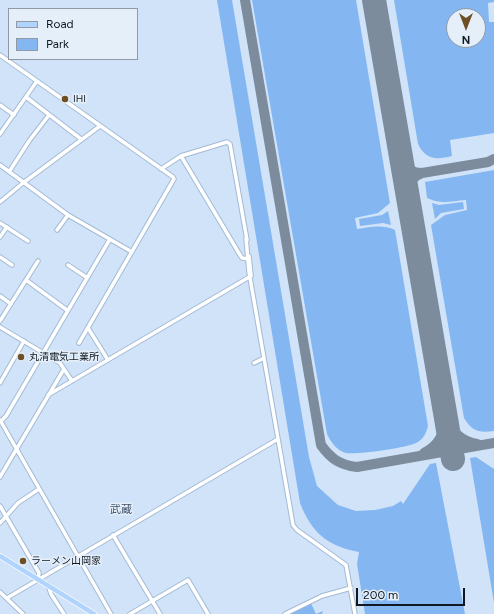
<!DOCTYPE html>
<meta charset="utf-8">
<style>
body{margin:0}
#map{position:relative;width:494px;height:614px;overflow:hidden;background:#d0e3f9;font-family:Figtree,sans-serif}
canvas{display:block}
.legend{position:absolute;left:8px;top:8px;width:130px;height:52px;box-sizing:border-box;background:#e5effa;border:1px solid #9099a4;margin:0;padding:5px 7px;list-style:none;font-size:12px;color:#101923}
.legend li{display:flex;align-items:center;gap:8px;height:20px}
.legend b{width:20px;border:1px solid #9099a4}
.north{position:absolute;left:446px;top:8px;width:40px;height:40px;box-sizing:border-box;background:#e5effa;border:1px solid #9099a4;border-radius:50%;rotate:180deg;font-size:11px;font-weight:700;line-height:16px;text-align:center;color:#101923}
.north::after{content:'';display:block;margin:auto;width:14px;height:18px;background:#6e4f24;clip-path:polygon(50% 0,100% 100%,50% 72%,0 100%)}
.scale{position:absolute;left:356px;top:588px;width:109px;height:18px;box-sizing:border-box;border:2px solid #101923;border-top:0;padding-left:5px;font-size:12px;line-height:14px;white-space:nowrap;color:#101923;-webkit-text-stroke:3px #e5effa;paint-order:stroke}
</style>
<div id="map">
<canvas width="494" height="614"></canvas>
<ul class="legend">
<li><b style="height:5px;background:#b0d4fd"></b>Road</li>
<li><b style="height:11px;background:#84b7f2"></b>Park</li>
</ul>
<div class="north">N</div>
<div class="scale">200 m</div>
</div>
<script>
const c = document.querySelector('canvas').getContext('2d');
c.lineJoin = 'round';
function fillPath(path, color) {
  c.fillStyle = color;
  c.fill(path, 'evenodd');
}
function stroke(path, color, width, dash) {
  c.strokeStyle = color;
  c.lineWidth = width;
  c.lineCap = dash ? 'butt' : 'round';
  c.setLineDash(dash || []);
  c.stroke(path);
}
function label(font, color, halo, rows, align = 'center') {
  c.font = font + ' Figtree,"Noto Sans JP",sans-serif';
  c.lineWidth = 3;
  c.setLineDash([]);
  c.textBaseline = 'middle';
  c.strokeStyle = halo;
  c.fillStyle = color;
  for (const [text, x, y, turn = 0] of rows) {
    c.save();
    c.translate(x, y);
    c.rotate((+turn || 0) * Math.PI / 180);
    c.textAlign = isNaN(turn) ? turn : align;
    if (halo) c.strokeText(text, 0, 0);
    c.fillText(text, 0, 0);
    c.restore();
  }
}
const green = new Path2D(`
 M217,0H232L309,457L317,486L338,505L356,511L375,510L393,506L401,501L403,504L430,464L436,463L465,614H365L357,564L359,552C327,546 312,533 300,503Z
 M252,0H356L390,203L378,213L355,218L357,229C370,227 383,224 395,230L428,426C426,433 424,439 416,443C406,448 357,455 346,453C336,450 331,442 327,434Z
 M394,0H494V2L488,3L489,22H494V133L450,140L452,156C436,160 426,160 418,144ZM454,16H478V40H454Z
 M494,170V431C478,433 472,431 464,418L431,225L445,215L467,210L466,200C450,201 443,205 427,198L425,182Z
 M463,202L464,209L441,213L435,219L432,203L439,205Z
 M388,211L391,225L383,223L360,226L359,219L382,215Z
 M476,457L494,469V603L470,458Z
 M311,603L316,614L323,611L322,614H290Z`);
const taxiway = new Path2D(`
 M245,0L321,445C331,459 340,465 357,467L494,443
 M402,160C407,169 412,173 422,173L488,162L494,159
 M407,190C409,181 414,176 422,173
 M446,417C451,432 462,441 477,444
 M424,453C440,445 446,431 445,414`);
const runway = new Path2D(`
 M374,0L453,459`);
const minor = new Path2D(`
 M0,55L173,177L174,179L79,343
 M26,97L81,139
 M0,105L14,115
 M0,134L37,81
 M181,156L240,255L242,258L248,259
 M0,165L68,215L132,252
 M161,169L181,156L227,142L230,144L247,240
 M9,172L29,141L49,115
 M0,202L23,183L100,126
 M0,223L28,241
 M57,230L68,215
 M0,237L7,227
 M246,238L249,272L293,525L297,530L346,565L355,614
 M249,256L251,275
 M0,257L12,265
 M68,265L86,277
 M26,280L67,310
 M0,296L11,304
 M0,321L38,261
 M0,327L60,363L72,381
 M88,328L108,360
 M254,363L264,358
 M0,383L24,341
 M48,395L251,276
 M0,420L111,614
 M0,422L6,416L110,239
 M0,477L64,369
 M0,506L39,573L38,579
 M0,523L18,503L39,489
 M113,535L160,614
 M48,585L51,594L64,614
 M0,592L23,614
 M7,598L278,439
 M130,614L188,580L208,614
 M285,614L322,596L351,588`);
const major = new Path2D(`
 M0,556L94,614`);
const markers = [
 [65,99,4,"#6e4f24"],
 [21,357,4,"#6e4f24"],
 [23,561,4,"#6e4f24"]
];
const poiNames = [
 ["IHI",73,99],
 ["丸清電気工業所",29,357],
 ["ラーメン山岡家",31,561]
];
const neighbourhoodNames = [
 ["武蔵",121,510]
];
fillPath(green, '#84b7f2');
stroke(taxiway, '#7c8c9c', 10);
stroke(runway, '#7c8c9c', 24);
stroke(minor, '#a3bad5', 5.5);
stroke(major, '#fff', 6);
stroke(minor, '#fff', 3.5);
stroke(major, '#b0d4fd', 4.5);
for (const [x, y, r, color] of markers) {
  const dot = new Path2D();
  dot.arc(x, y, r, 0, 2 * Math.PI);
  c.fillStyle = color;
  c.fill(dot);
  stroke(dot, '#e5effa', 1.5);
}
label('10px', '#101923', '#e5effa', poiNames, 'left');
label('11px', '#3f536b', '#e5effa', neighbourhoodNames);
</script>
